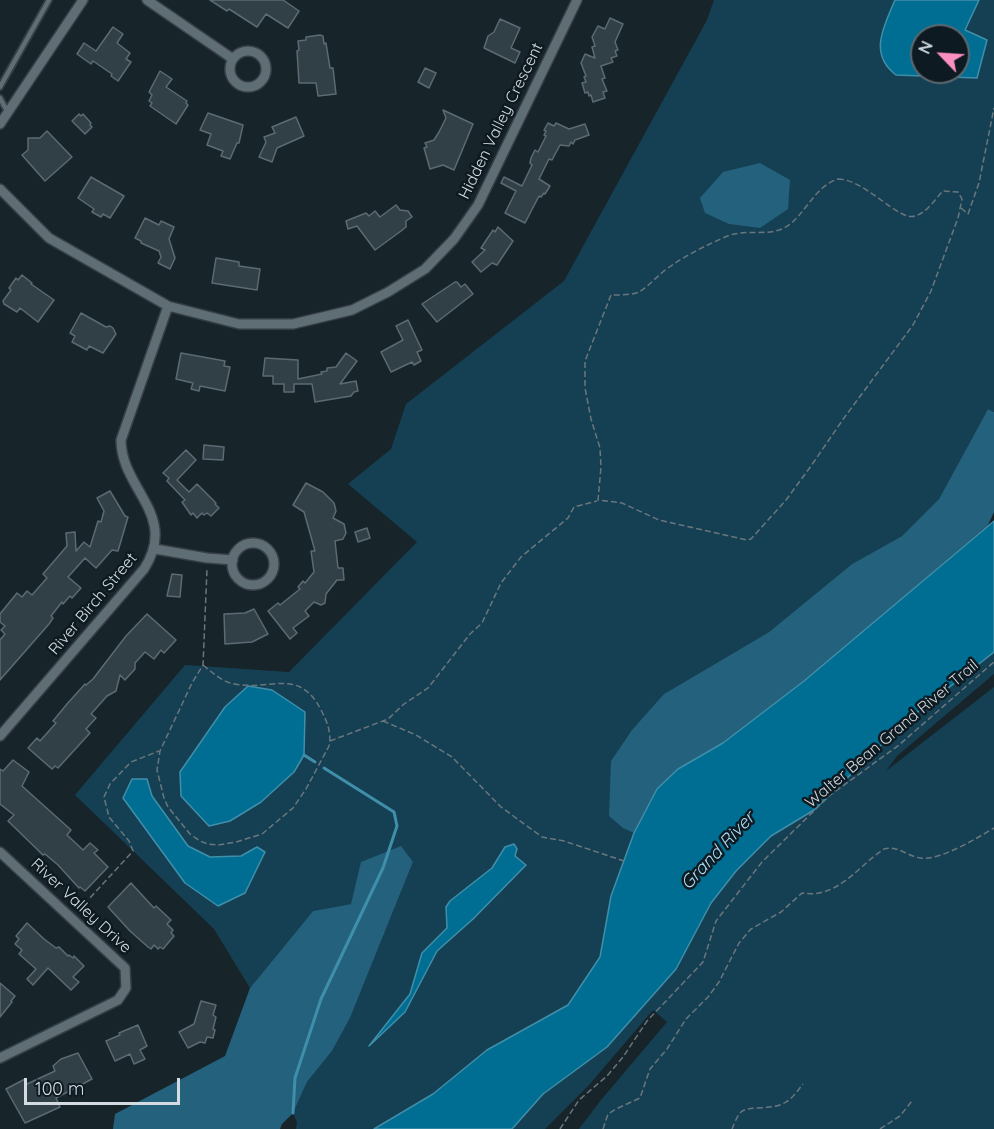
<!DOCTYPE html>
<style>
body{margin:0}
#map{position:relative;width:994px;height:1129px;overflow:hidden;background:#17242a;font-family:Quicksand,sans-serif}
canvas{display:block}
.north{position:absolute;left:910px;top:24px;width:60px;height:60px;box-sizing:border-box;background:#0e1a21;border:2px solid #5d686e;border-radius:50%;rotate:295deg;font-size:16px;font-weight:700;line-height:24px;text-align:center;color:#d4dce1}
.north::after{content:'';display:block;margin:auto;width:21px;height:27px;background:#fc8fc2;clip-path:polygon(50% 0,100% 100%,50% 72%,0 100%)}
.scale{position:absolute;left:24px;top:1078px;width:156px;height:27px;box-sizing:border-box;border:3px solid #d4dce1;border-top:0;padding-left:8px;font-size:18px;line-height:21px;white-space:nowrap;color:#d4dce1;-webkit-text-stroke:4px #0e1a21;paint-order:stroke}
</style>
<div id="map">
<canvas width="994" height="1129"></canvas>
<div class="north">N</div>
<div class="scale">100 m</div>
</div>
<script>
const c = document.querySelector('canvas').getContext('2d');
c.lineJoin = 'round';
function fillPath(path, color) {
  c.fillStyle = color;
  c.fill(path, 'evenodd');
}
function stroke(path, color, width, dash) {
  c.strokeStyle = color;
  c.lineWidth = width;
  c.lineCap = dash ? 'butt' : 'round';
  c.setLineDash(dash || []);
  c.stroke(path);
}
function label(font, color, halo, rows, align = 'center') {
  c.font = font + ' Quicksand,sans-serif';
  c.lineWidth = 5;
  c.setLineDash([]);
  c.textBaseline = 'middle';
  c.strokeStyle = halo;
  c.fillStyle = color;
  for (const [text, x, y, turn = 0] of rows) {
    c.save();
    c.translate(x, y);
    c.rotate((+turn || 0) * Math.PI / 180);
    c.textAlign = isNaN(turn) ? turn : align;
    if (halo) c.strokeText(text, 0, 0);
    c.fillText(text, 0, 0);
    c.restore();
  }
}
const green = new Path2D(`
 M714,0H994V412L988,409L939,499L902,536L852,564L769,632L664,694L609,815L634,833L611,896L600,957L568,1005L487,1050L433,1094L374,1129H296L297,1122L293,1113L307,1082L332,1051L350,1018L413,862L351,904L313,911L250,988L214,929L75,795L185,665L289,672L417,542L348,484L391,449L406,404L564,281L707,20ZM922,36H958V72H922ZM248,686L272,690L225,707ZM147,779L152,796L188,846L210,857L241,856L257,847L264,851L245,893L123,798Z
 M994,652V674L897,756L886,771L994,687V1129H579L601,1100L667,1022L653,1010L589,1085L545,1129H512L543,1094L607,1047L676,969L711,903L736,871L771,836L814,810L905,722Z`);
const forest = new Path2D(`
 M760,163L790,180L788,209L760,228L729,224L705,213L700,198L723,172Z
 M988,409L994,412V512L988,525L804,681L723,743L678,770L657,789L634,833L623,828L609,816L611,761L632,730L664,694L769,632L852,564L902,536L939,499Z
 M401,846L413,862L350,1018L332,1051L307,1082L293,1113L282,1124L280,1129H113L115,1114L225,1056L250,988L313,911L351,904L361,862Z`);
const water = new Path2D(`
 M895,0H979L965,30L987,40L977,78L896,75C868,54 884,26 895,0ZM922,36H958V72H922Z
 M994,521V652L905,722L814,810L771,836L736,871L711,903L676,969L607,1047L543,1094L512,1129H374L433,1094L487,1050L568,1005L600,957L611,896L634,833L657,789L678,769L723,743L804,681Z
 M248,686L272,690L305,712L304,755L294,772L261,802L230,821L209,826L181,796L180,772L225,707Z
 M132,779H147L152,796L188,846L210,857L241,856L257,847L265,852L245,893L218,906L185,883L123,798Z
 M514,844L517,849L515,856L526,865L473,919L437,951L405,1012L369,1046L410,994L422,953L447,928L446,907L450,901L492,868L505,847Z`);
const stream = new Path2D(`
 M304,755L315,762
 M293,1113L295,1078L321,999L383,868L397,826L394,812L324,768`);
const building = new Path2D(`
 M210,0H283L299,11L288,28L266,14L257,27L229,9L227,11Z
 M610,18L623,24L615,42L618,50L615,51L617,56L611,58L613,62L601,66L605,78L602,79L607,91L603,92L605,98L593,102L591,95L589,96L588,92L585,93L582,83L586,82L584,77L586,76L581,63L585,54L595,58L592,47L595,46L592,37L598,26L605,29Z
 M500,19L520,28L511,48L520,52L515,63L484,48L488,36L494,32Z
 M113,27L123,34L117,43L130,53L126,59L131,62L118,81L111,76L112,74L93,61L91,64L77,54L84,43L96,51Z
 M320,35L323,36L324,44L326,43L330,68H333L336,94L318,96L316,83H299L297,51L299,50L298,41L306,40V37Z
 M425,68L436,73L429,88L418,82Z
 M160,71L172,79L166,87L187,101L186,103L188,105L176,124L150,106L152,103L149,101L152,95L149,92Z
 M443,110L473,124L454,170L443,165L430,169L424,148L427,147L425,143L434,140L439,132L446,118Z
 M208,113L243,125L239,143H237L230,159L221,156L223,151L207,145L211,134L200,130Z
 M79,114L81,116L83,114L91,123L90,125L92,127L85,134L72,121Z
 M296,117L304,136L277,148L272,162L259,157L266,142L264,137L275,133L272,127Z
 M548,123L554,126L556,123L569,129L585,124L589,135L575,140L573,144L571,142L569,146L560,145L552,160L549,159L539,179L550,186L545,194L544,193L541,197L539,196L525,223L505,213L516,191L501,183L504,177L522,186L532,165L530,163L531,158L535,150L538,152L546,136L544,135L546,131L544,130Z
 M47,131L72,157L45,181L22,155L28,150V138H40Z
 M91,177L124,196L110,218L103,214L101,217L92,212L94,209L78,198Z
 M396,205L400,210L408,211L412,217L406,221V227L401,231L375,250L357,226L348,229L346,221L366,213L369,216L375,211L380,217Z
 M145,218L159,225L161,221L174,227L169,239L175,258L170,269L158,263L161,257L159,251L141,243V241L135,238Z
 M498,227L513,241L497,265L492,263L481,272L472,262L485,250L481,248L493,230L495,232Z
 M216,258L239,262V266L260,269L257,290L212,283Z
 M22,275L32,283L31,284L54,300L38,322L20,308L17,312L4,304L3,301L11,290L9,288L16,278L18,280Z
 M455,282H457L461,287L465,284L473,294L437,322L422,304Z
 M81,313L106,327L110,326L113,328L116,334L103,353L89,346L87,350L72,342L75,336L70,333Z
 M408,320L422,350L417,352L421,361L414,365L412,362L391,372L381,352L403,340L396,326Z
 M181,353L225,361L224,366L230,367L225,391L200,386L199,391L191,389L193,383L176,379Z
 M346,353L357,361L340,384L356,381L358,391L354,392L351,396L315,402L312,384H294V392H284V384H273V376H263L265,358L298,360V379L322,374L321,372L327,371V368L336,367Z
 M204,445L224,447L223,460L203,459Z
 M186,450L196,460L177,480L189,492L197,484L216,503L215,504L219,508L211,516L207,513L204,515L202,513L197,518L193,513L191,515L182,502L185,500L167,481L169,478L163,473Z
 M306,483L323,492L334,503L336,511L333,518L344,524L346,533L343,539L335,541L338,568H343L344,580H337L326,594L325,603L321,605L314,602L305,611L309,616L293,628L297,633L290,639L268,611L278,603L280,605L300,589L298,587L303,581L305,583L314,572L311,551H315L304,512L293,505Z
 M110,491L125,516L128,517L118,551L112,550L96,568L85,558L68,577L81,588L72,598L70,596L63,604L62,602L51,616L53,618L49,624L0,680V640L5,634L1,630L5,626L0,622V614L17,593L22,597L27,591L32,595L47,578L43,574L67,546L66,533L75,532L76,551L84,542L90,547L98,521L101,522L104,511L97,498Z
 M367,528L370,538L358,542L355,532Z
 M172,574L182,575L180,597L167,596Z
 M254,609L268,634L252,642L225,644L224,614L245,613Z
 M147,614L176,640L164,653L161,650L154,659L145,652L135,663V669L125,680L120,675L116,691L107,696L91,714L96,718L86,729L90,733L58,768L55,766L52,769L28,748L37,738L40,741L56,723L53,721L67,704L85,684L86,685L93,679L126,636Z
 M13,760L29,772L22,786L71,830L67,835L83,850L90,843L98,850L94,853L108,867L85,891L80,887L79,888L58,865L45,854L43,855L8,821L14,815L0,804V769L3,771Z
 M131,883L154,908L156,906L171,920L167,924L173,930L171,933L174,936L163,949L160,947L158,949L154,945L151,949L148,947L130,931L108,907Z
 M27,923L44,939L56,948L59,947L68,956L69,955L73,958L74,956L84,966L73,977L79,982L71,990L48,968L33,985L27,979L36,969L19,954L22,950L15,944L19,939L16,936Z
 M0,983L15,996L11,1001L12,1002L0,1017Z
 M201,1001L216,1005L213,1015L216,1017L213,1029L215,1030L213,1038L207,1037L205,1043L200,1042L188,1048L179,1032L194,1024Z
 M138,1025L147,1046L140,1050L145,1059L134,1064L130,1054L115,1061L106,1041L120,1035L119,1033Z
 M78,1053L92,1079L56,1098L60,1107L25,1123L6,1089L25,1079L27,1084L55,1071L53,1066L61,1059Z`);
const path = new Path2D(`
 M838,179C865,179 899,222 915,216C927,213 935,199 943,191L958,192L962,199L958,218L931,291L913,325L844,418L811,466L786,500L751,539L747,540L659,520L622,503L598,500L601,467L600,448L591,419L585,388V361L611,295C620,295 632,295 639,292C649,286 658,275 668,268C686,255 705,246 725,237C745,228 766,237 784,228C803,219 814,186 838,179Z
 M961,208L968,214L979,183L994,108
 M203,665C213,673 222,682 235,684C271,691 299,667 321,710C327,721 332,734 329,746L306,789L293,808L262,834L236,842L218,845L208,844L200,841L190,834L168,807L164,798L157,770L160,751L192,683L203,665L207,569
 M383,721L416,735L452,757L501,807L542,837L564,841L624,861
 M330,741L388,719L404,704L428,688L470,634L482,623L501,583L521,557L568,518L574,507L597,501
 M78,911L133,851L129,841L109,817L104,797L110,784L131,762L159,751
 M560,1129L579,1100L607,1076L623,1057L647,1021L703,962L716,921L762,862L829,796L899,745L994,662
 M603,1129L608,1114L616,1109L640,1098L650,1069L667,1049L686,1019L708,997L719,982L739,943L751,929L781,912L802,893C838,899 858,866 884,849C897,845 907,856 920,858C940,861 977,838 994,828
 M732,1129C734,1124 737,1116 741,1112C748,1105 773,1111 786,1102C793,1098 798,1090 803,1084
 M880,1129L900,1116L912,1101`);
const service = new Path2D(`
 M0,87L49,0
 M0,98L7,111`);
const minor = new Path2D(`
 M147,0L233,59
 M230 69a18 18 0 1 1 36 0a18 18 0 1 1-36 0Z
 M0,124L83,0
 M0,189L49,238L168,306L239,324H293L352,310L388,292L425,269L454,239L478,205L577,0
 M232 564a21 21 0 1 1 42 0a21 21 0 1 1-42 0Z
 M155,549L207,558L233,560
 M0,736L144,569C179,515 121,489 121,440L168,306
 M0,852L125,968L126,988L118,1000L0,1058`);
const streetNames = [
 ["Hidden Valley Crescent",501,121,-64],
 ["River Birch Street",93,604,-50],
 ["Walter Bean Grand River Trail",892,734,-40],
 ["River Valley Drive",81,906,43]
];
const waterNames = [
 ["Grand River",718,851,-47]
];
fillPath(green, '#154054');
fillPath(forest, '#23617c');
fillPath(water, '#006e93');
stroke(water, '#408faa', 1.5);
stroke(stream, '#408faa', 3);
fillPath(building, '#313f46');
stroke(building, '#5c6b73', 1.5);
stroke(service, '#353f44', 8);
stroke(minor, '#353f44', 12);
stroke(path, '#6b767c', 1.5, [6, 3]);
stroke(service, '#5f6d75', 4.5);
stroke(minor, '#5f6d75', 9);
label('16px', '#d4dce1', '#0e1a21', streetNames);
label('italic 18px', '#abddf7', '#0e1a21', waterNames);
</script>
